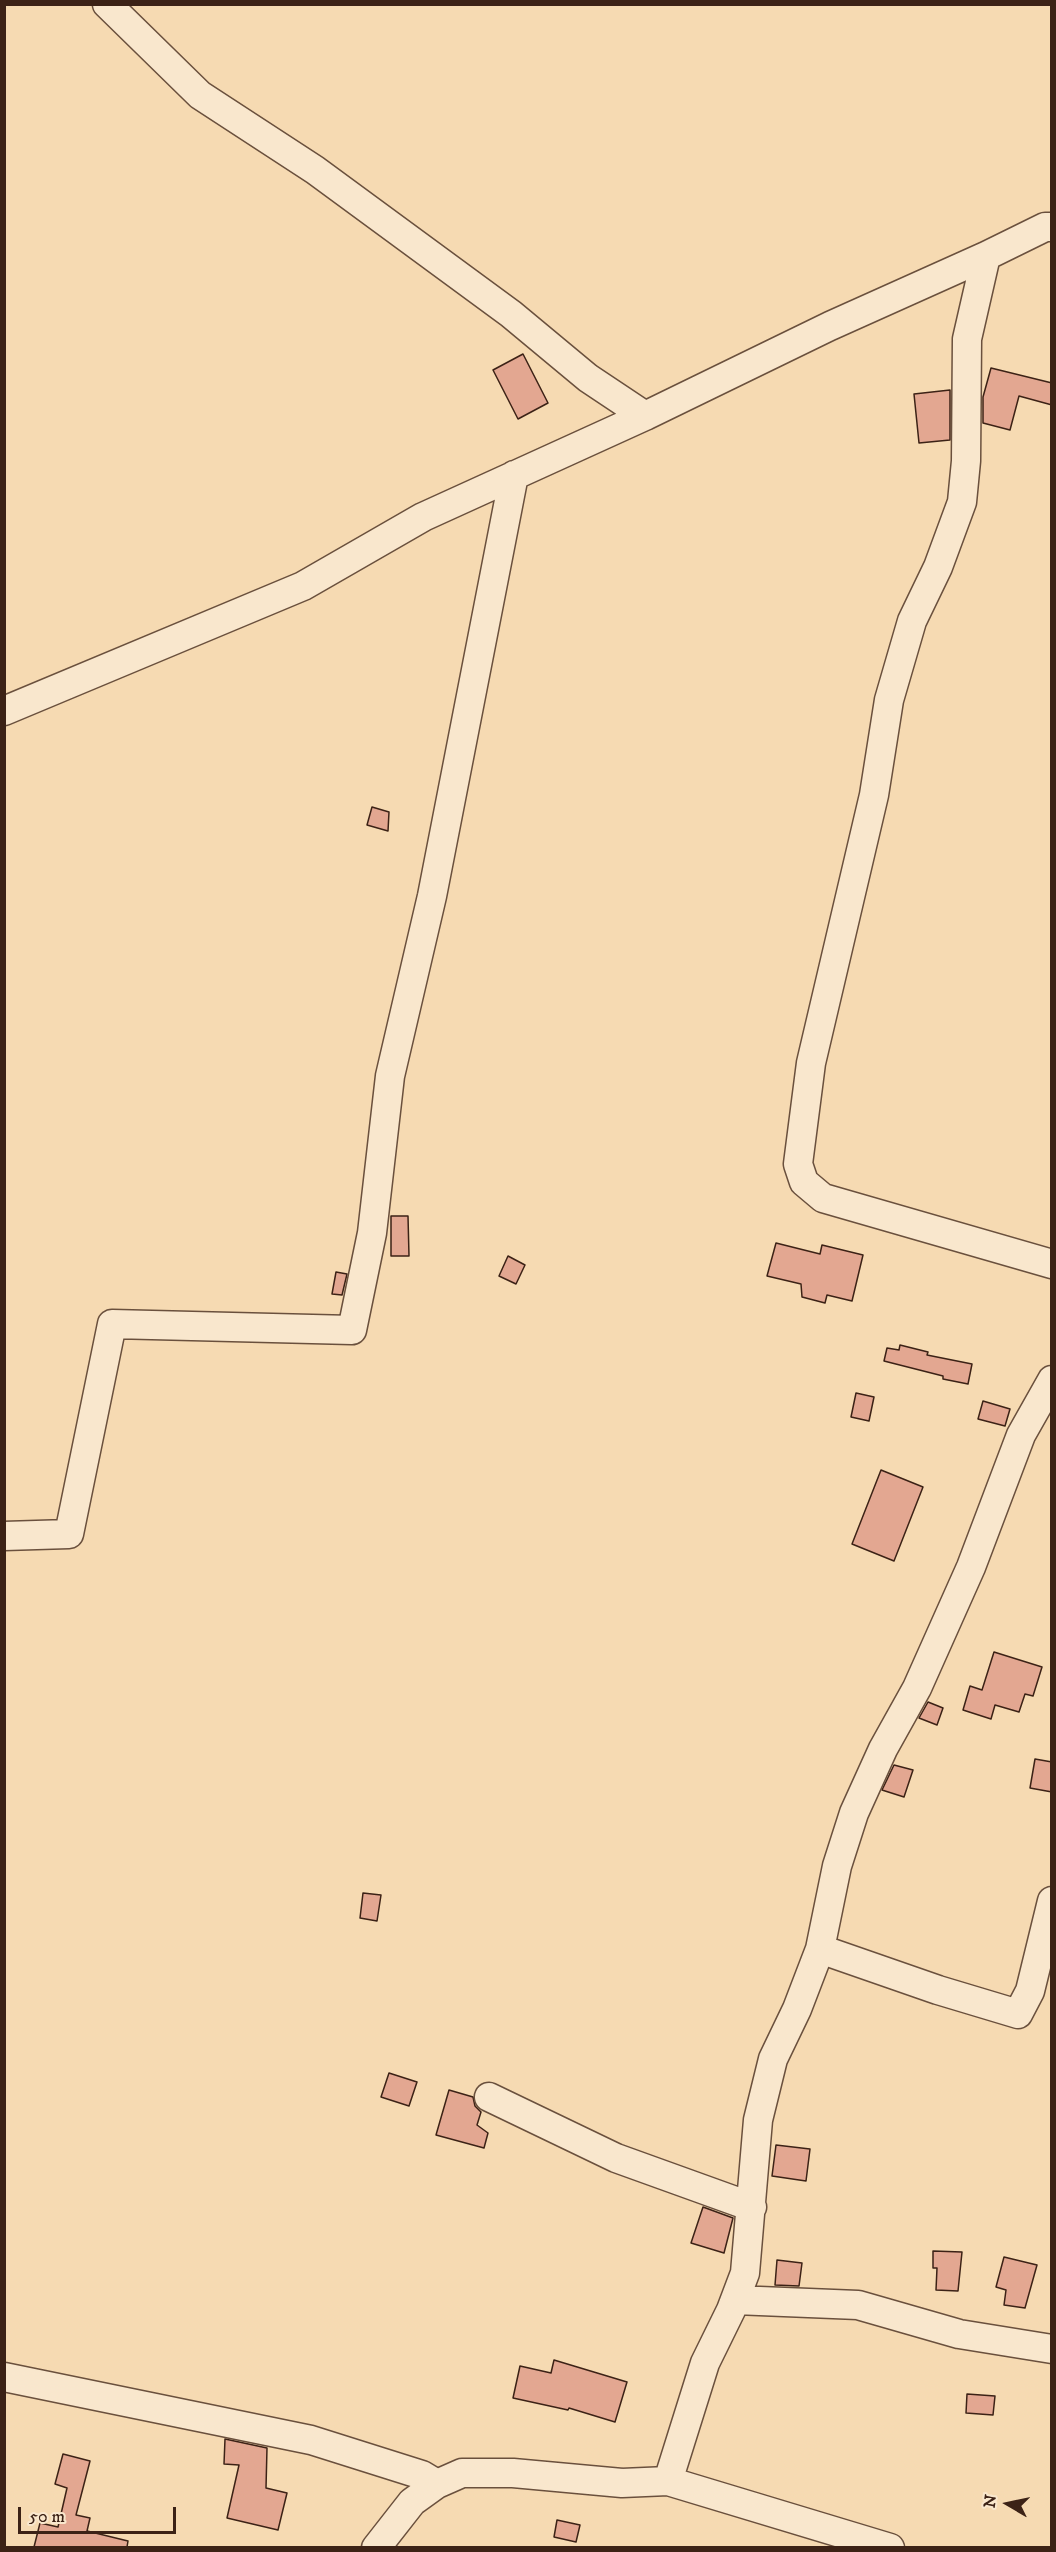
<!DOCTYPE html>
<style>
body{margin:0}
#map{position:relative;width:1056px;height:2552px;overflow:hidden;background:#f6dab2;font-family:"IM FELL DW Pica",serif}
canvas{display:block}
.frame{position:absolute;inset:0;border:6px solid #3c2216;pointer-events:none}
.north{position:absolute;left:978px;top:2474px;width:60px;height:60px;-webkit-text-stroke:4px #f9e7cd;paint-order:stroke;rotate:279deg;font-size:16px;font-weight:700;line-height:24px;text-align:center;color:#3c2216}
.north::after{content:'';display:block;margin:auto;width:21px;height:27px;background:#3c2216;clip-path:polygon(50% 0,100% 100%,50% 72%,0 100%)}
.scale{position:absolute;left:18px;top:2507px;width:158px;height:27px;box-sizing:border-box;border:3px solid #3c2216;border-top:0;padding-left:8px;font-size:18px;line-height:21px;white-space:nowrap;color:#3c2216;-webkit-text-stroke:4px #f9e7cd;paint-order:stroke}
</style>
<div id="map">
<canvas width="1056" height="2552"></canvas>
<div class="frame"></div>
<div class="north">N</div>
<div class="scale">50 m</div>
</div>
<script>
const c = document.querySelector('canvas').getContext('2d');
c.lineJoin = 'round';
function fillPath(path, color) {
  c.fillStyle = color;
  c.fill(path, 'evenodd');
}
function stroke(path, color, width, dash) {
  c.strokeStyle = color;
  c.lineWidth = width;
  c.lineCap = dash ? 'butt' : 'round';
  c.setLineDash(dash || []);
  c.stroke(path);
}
const building = new Path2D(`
 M523,354L548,403L518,419L493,370Z
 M991,368L1052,383V405L1019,396L1010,430L983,423V397Z
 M950,390V440L919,443L914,394Z
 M372,807L389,812L388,831L367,825Z
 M391,1216H408L409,1256H391Z
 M776,1243L820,1254L822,1245L863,1255L852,1301L827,1295L825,1303L802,1297L801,1284L767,1276Z
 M508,1256L525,1265L516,1284L499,1276Z
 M336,1272L347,1274L342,1295L332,1294Z
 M900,1345L928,1352L927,1355L972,1364L968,1384L943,1379V1376L884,1361L887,1348L899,1350Z
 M856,1393L874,1397L869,1421L851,1417Z
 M983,1401L1010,1409L1005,1426L978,1419Z
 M881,1470L923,1487L894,1561L852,1544Z
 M994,1652L1042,1667L1033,1696L1025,1694L1019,1712L995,1705L991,1719L963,1710L970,1686L982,1690Z
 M928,1702L943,1708L937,1725L919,1718Z
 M1035,1759L1052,1762V1792L1030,1788Z
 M894,1765L913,1770L904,1797L882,1790Z
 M363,1893L381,1895L377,1921L360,1918Z
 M389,2073L417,2082L409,2106L381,2097Z
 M449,2090L473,2097L475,2106L481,2112L477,2125L488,2133L484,2148L436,2135Z
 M776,2145L810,2149L806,2181L772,2176Z
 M703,2207L733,2218L724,2253L691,2243Z
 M933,2251L962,2252L958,2291L936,2290L937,2268H933Z
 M1004,2257L1037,2265L1025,2308L1004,2305L1006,2290L996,2287Z
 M777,2260L802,2263L799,2286L775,2285Z
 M554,2360L627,2382L615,2422L569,2408L568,2410L513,2398L520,2366L551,2373Z
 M967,2394L995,2396L993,2415L966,2413Z
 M225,2439L267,2448L266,2488L287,2493L278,2530L227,2518L239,2465L224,2464Z
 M63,2454L90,2461L76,2515L90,2518L87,2531L128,2541L127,2547H34L40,2523L58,2527L67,2488L55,2484Z
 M557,2520L580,2525L576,2542L554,2537Z`);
const minor = new Path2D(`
 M107,4L200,95L315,170L511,314L588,378L645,416
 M986,256L1045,227H1052
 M4,711L303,586L423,517L645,416L830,326L986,256L967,339L966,461L962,502L938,567L912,621L889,700L874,795L811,1063L798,1164L804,1182L823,1198L1052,1264
 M4,1536L69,1534L112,1324L352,1330L372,1233L390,1076L432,896L514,475
 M820,1949L938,1990L1018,2014L1030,1991L1052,1901
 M489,2097L616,2158L752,2207
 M735,2300L858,2305L959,2334L1052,2349
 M4,2377L311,2440L422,2475L437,2484
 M668,2481L705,2363L731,2310L745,2273L758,2120L773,2059L797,2009L820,1949L837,1866L854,1813L883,1749L917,1688L971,1567L1021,1435L1052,1380
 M376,2548L412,2502L437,2484L462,2473H513L622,2483L668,2481L890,2548`);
fillPath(building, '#e3a791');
stroke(building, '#3c2216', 1.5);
stroke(minor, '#6a503d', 31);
stroke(minor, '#f9e7cd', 28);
</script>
